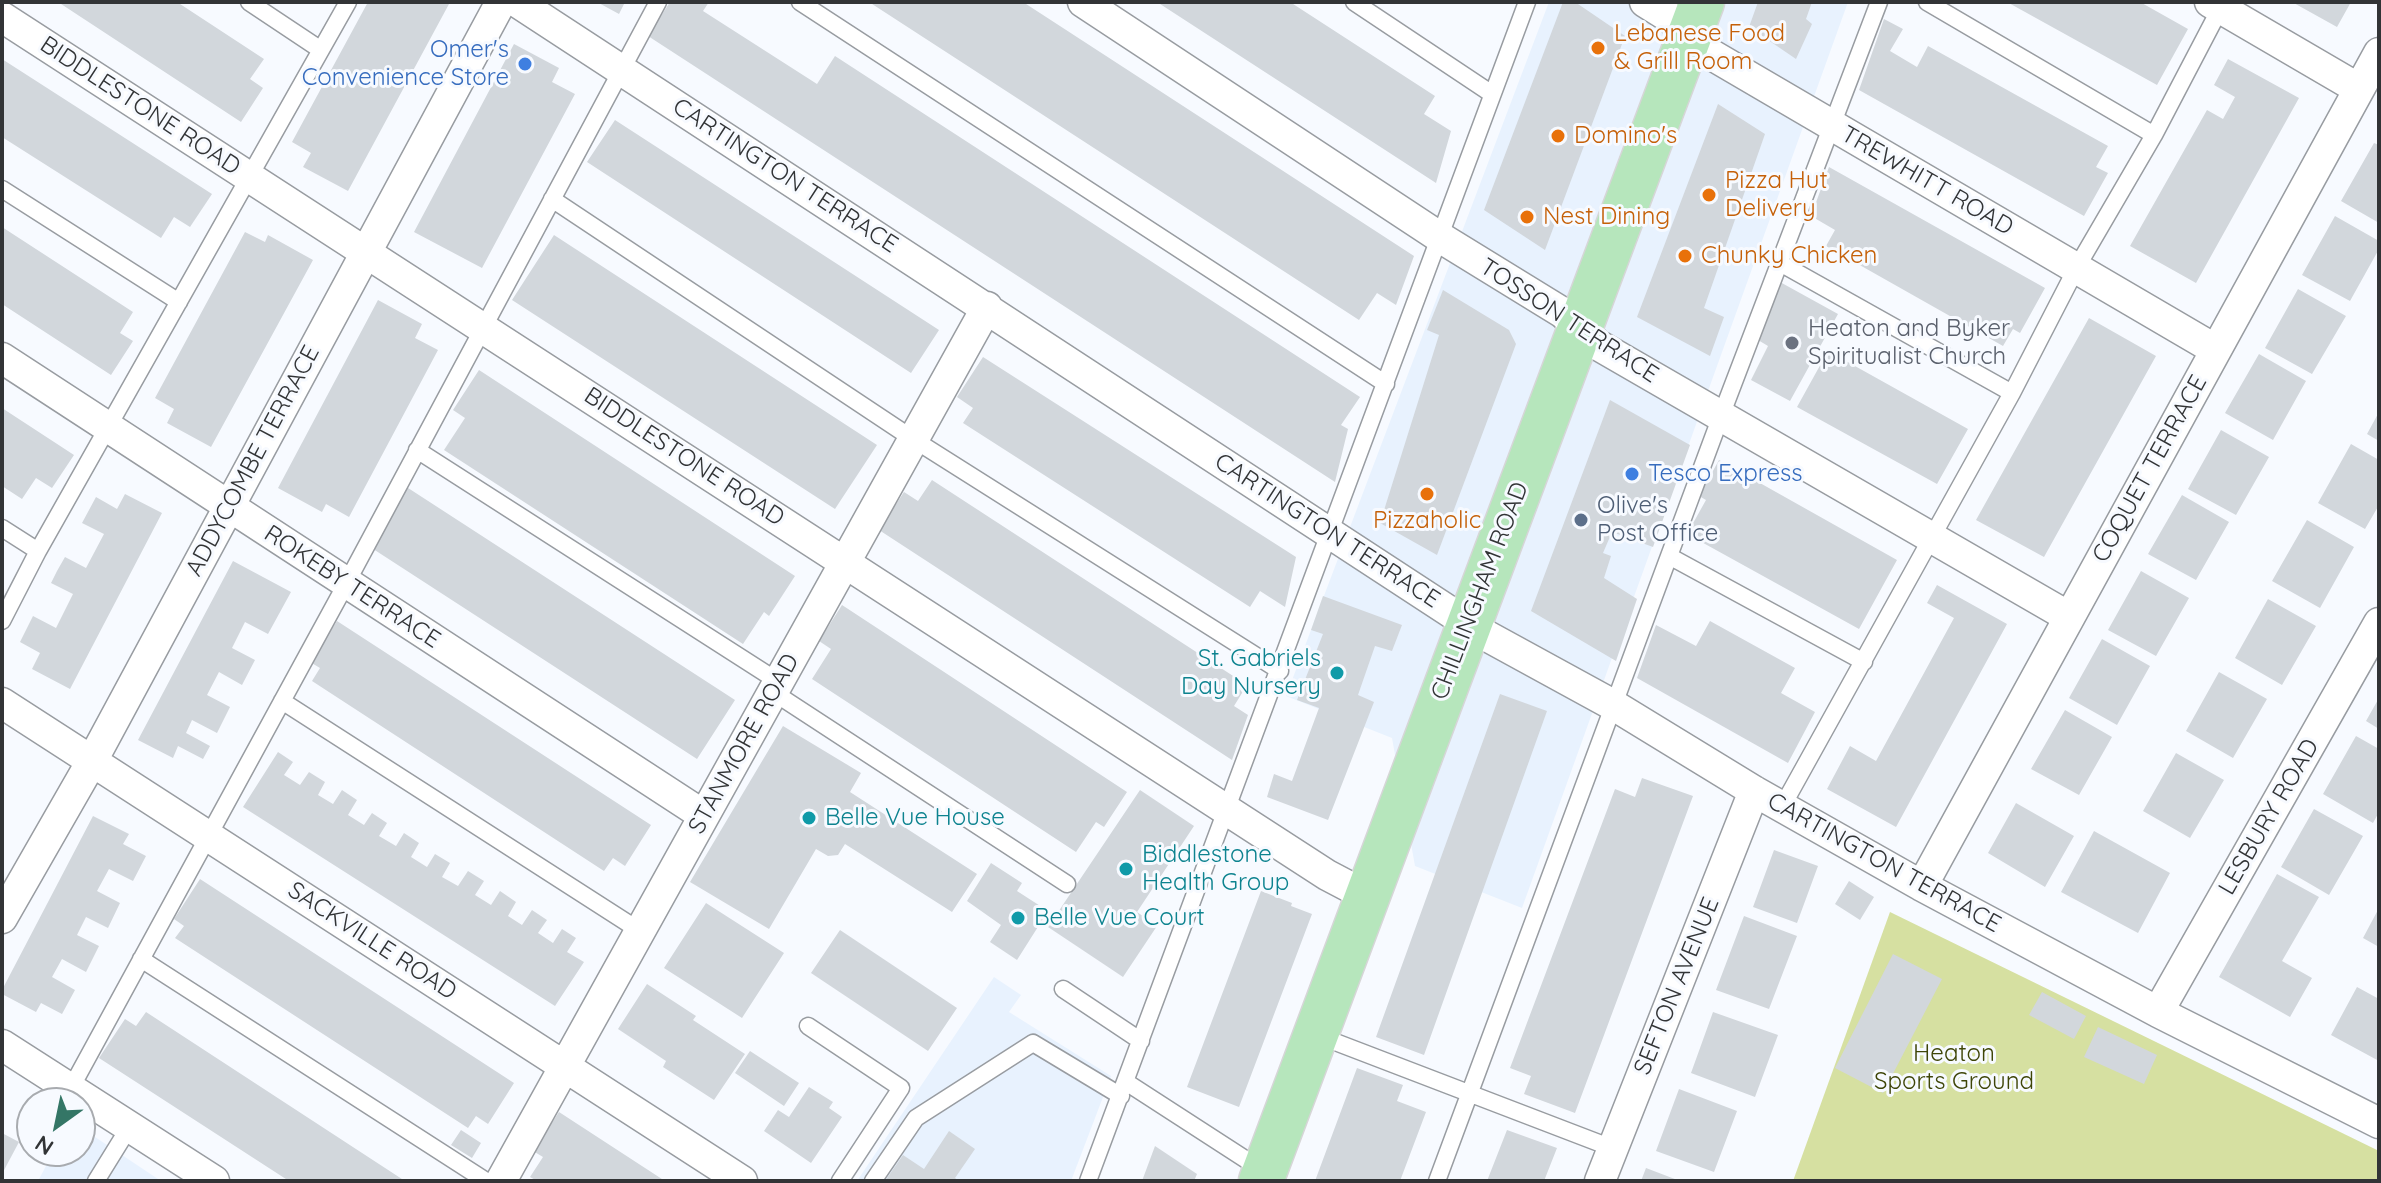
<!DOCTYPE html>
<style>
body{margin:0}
#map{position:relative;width:2381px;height:1183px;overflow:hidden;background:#f7faff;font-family:Quicksand,sans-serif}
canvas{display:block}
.frame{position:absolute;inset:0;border:4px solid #323436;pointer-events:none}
.north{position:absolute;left:16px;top:1087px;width:80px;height:80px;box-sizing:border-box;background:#f7faff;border:2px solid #a8abaf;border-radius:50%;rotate:213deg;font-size:22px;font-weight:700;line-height:32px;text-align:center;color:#323436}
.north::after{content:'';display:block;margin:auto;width:28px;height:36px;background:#347666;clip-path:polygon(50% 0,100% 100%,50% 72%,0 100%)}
</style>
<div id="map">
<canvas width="2381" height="1183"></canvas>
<div class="frame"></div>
<div class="north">N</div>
</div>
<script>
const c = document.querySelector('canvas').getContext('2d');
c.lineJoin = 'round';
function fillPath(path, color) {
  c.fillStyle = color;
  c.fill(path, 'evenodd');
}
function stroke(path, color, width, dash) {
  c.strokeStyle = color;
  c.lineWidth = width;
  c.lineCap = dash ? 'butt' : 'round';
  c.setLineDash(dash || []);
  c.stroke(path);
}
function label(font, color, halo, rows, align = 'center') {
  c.font = font + ' Quicksand,sans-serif';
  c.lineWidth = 6;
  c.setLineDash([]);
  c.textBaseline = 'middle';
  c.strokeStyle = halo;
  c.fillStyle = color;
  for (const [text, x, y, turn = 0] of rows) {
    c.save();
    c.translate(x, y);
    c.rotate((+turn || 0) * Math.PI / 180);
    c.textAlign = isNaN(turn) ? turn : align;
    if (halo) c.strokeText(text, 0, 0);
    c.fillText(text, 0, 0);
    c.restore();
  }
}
const built = new Path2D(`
 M1549,2H1848L1522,908L1415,866L1392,738L1286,696Z
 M994,977L1021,995L1009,1012L1111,1076L1071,1181H857Z
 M80,1127L161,1181H38L54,1151H80Z`);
const green = new Path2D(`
 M1890,912L2379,1151V1181H1793Z`);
const building = new Path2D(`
 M58,2H177L264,59L250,79L263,88L241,122Z
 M368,2H445L449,4L348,191L303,167L311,153L292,142Z
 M597,2H625L619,14Z
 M670,2H709L703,11L817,84L835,56L1360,397L1341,425L1348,429L1335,482L648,36Z
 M869,2H1023L1414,256L1396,305L1377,293L1359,320Z
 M1157,2H1290L1435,96L1424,114L1451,131L1436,183Z
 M1563,2H1575L1625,36L1545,250L1484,210Z
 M1758,2H1812L1806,19L1812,24L1796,59L1749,27Z
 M2007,2H2140L2188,29L2157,85Z
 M2292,2H2351L2337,27Z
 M1884,19L1903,29L1890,51L1917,67L1928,46L2108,146L2096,167L2108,173L2084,216L1859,90Z
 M514,44L559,68L552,82L575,94L482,268L414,232Z
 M2,59L212,194L190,227L174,217L161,238L2,137Z
 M2228,59L2299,98L2196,283L2130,246L2207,110L2223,119L2235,97L2214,85Z
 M1718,104L1765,134L1704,308L1724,317L1710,356L1637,317Z
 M615,120L939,330L911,373L587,162Z
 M2374,143L2379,145V223L2341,201Z
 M1829,167L2045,288L2020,333L2013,329L2003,346L1826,246L1835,230L1811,216Z
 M2335,216L2379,241V249L2350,301L2302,275Z
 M2,227L133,312L120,333L133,341L111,375L2,304Z
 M245,232L265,242L268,235L313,260L211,447L167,423L174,409L155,398Z
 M554,235L877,445L835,509L512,300Z
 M1780,282L1838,314L1790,401L1751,380L1768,346L1758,340Z
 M2298,289L2346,316L2312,374L2265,348Z
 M1443,290L1509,330L1516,344L1437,555L1380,523L1439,335L1427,330Z
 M378,300L422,324L415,338L438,350L349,517L326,504L322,512L278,488Z
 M2089,318L2156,356L2044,557L1976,520Z
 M1828,351L1968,429L1937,484L1797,407Z
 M2259,354L2306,381L2273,440L2225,413Z
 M983,357L1296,557L1285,607L1260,591L1250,607L963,423L973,408L957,397Z
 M479,370L795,576L769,616L764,612L743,644L444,450L465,418L453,410Z
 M1610,400L1690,445L1653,547L1612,532L1603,553L1611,556L1604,578L1637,599L1616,661L1531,611Z
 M2,408L74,455L52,488L36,478L22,499L2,486Z
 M2379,412V441L2367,434Z
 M2221,430L2269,457L2236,515L2188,489Z
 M2351,444L2379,460V505L2365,529L2318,503Z
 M1719,460L1897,560L1859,629L1687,534L1706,500L1699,496Z
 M932,480L1247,685L1234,706L1248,715L1232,760L879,530L904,492L918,501Z
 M405,486L735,700L697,759L367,545Z
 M125,494L162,513L70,689L32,669L40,653L20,642L33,616L56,628L73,594L51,583L57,571L65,557L86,568L104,534L82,523L96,497L117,509Z
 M2182,495L2229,522L2196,580L2148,554Z
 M2307,520L2354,547L2320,608L2272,581Z
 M233,561L291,592L268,634L245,622L232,648L255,660L242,685L219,672L207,695L230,707L217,733L192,720L186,733L210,746L203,759L178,746L173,758L138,740Z
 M2141,571L2189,598L2156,656L2108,630Z
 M1937,585L2007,624L1896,827L1827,789L1850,746L1876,761L1954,618L1927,603Z
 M1323,596L1402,625L1392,651L1375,646L1358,695L1374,702L1328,820L1267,797L1274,774L1292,781L1319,708L1297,700L1323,634L1311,630Z
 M2268,599L2316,626L2282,685L2235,658Z
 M842,605L1127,792L1104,827L1096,822L1076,852L812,679L831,649L819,641Z
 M337,621L651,825L625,866L613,858L604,871L312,681L320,668L310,662Z
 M1710,621L1795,668L1781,693L1815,712L1788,763L1637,678L1656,625L1696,646Z
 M2102,639L2150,666L2117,725L2069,698Z
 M2219,672L2267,699L2233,758L2186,731Z
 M1500,694L1547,711L1424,1055L1376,1037Z
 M2379,698V729L2366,721Z
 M2065,710L2112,737L2079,795L2031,769Z
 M783,726L861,773L850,792L977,874L952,912L845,844L838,855L828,856L816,849L769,929L690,882Z
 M2356,736L2379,749V812L2373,823L2323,794Z
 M278,752L293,762L284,775L300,785L309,772L325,782L318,795L333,804L342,790L357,800L348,815L364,825L372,813L387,823L379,836L396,846L404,833L419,843L411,857L427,867L435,854L450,863L442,877L458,886L468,871L484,881L475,895L491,905L500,891L516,902L508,916L522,925L532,910L547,920L538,933L553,943L562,929L576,938L567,952L584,962L555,1006L243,807Z
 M2176,753L2224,780L2190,838L2143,811Z
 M1642,778L1693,796L1575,1113L1524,1094L1531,1076L1510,1068L1615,789L1635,797Z
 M1140,790L1194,826L1137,912L1157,926L1123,977L1048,927Z
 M2016,803L2074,836L2045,887L1988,853Z
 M2314,809L2363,836L2329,895L2281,867Z
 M93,816L129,834L123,844L146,856L133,881L109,869L97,891L120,903L108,928L86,917L77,935L99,946L86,972L62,959L52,977L75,990L62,1014L41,1003L36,1012L2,994V990Z
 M2094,831L2170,873L2138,933L2061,892Z
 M1774,850L1818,866L1797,923L1753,907Z
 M991,863L1022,883L1017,891L1048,911L1017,960L990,942L1001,925L967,901Z
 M2277,874L2319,897L2282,961L2312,978L2290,1017L2219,977Z
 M200,879L514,1083L488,1124L476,1116L468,1128L175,938L184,926L174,919Z
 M1849,881L1874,897L1860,920L1835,904Z
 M1261,891L1292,903L1291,906L1312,914L1239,1107L1187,1087Z
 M706,903L784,953L742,1018L664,968Z
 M2379,908V947L2363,938Z
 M1744,916L1797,936L1769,1009L1716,990Z
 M840,930L957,1008L928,1051L811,973Z
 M1893,954L1942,979L1883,1093L1835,1068Z
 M647,984L696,1016L693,1020L745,1054L714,1100L663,1067L666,1061L618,1029Z
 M2357,987L2379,999V1061L2331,1035Z
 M2042,992L2086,1016L2074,1039L2029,1015Z
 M146,1012L405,1181H289L99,1058L125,1019L136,1026Z
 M1713,1012L1778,1035L1755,1097L1691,1073Z
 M2098,1027L2157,1055L2144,1084L2084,1057Z
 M750,1051L799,1083L784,1106L735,1073Z
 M1357,1068L1403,1085L1397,1101L1426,1112L1400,1181H1315Z
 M809,1087L833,1102L829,1108L842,1117L811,1163L764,1131L778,1110L789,1117Z
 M1679,1089L1737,1111L1714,1172L1656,1151Z
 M559,1112L665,1181H537L530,1177L543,1157L533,1151Z
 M461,1130L481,1143L472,1158L451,1145Z
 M1507,1130L1557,1148L1544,1181H1487Z
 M949,1131L975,1149L955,1178L959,1181H885L903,1155L924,1169Z
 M2,1133L19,1142L2,1174Z
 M1155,1146L1197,1174L1194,1181H1142Z
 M1646,1168L1680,1181H1641Z`);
const service = new Path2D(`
 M249,2L321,50
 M800,2L1386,384
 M1354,2L1492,94
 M1927,2L2154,135
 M2,189L179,302
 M552,199L913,439L1280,671
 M1780,263L2012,393
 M417,450L779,682
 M2,528L38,551
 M1669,556L1864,662
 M2,621L38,551L348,2
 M773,692L1067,884
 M282,701L640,931
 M1782,807L2012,393L2077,267L2154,135L2223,3
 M141,959L486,1181
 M1063,989L1141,1041
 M808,1026L901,1088L840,1181
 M1317,1035L1612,1148
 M1126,1082L1262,1170
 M71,1088L346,584L658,2
 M96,1181L130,1126
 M873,1181L916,1118L1033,1043L1121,1096
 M1088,1181L1527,2
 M1437,1181L1721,416L1879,2`);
const minor = new Path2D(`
 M517,2L1487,636L1615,706L1754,791L1922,886L2158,1012L2379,1123
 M1083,2L1441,238L1563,313L1598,345L2069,617
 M1645,2L1669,17L1712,55L2216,350
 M2210,2L2359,89
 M2,17L1327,875L1367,896
 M2,358L703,815
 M2,703L742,1181
 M1922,886L2379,53
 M2,918L92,761L501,2
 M2158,1012L2379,623
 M2,1045L214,1181
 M501,1181L987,307
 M1600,1181L1754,791`);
const primary = new Path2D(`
 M1261,1181L1702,2`);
const markers = [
 [1598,48,8,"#e8710a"],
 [525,64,8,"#3f7fe0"],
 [1558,136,8,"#e8710a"],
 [1709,195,8,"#e8710a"],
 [1527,217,8,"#e8710a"],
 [1685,256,8,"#e8710a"],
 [1792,343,8,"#6b7280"],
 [1632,474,8,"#3f7fe0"],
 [1427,494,8,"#e8710a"],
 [1581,520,8,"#5c6f8a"],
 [1337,673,8,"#0f9aa8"],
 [809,818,8,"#0f9aa8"],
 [1126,869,8,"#0f9aa8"],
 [1018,918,8,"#0f9aa8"]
];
const foodNames = [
 ["Lebanese Food",1614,34],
 ["& Grill Room",1614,62],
 ["Domino's",1574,136],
 ["Pizza Hut",1725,181],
 ["Delivery",1725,209],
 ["Nest Dining",1543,217],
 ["Chunky Chicken",1701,256],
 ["Pizzaholic",1427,521,"center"]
];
const shopNames = [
 ["Omer's",509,50],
 ["Convenience Store",509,78],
 ["Tesco Express",1648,474,"left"]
];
const streetNames = [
 ["BIDDLESTONE ROAD",140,106,33],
 ["CARTINGTON TERRACE",785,176,33],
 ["TREWHITT ROAD",1927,181,30],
 ["TOSSON TERRACE",1569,321,33],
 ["BIDDLESTONE ROAD",684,457,33],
 ["ADDYCOMBE TERRACE",253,461,-62],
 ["COQUET TERRACE",2150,469,-61],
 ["CARTINGTON TERRACE",1327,531,33],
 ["ROKEBY TERRACE",352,587,33],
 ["CHILLINGHAM ROAD",1480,591,-69],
 ["STANMORE ROAD",744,744,-61],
 ["LESBURY ROAD",2269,817,-60],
 ["CARTINGTON TERRACE",1884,863,29],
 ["SACKVILLE ROAD",372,941,33],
 ["SEFTON AVENUE",1677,986,-68]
];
const worshipNames = [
 ["Heaton and Byker",1808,329],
 ["Spiritualist Church",1808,357]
];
const serviceNames = [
 ["Olive's",1597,506],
 ["Post Office",1597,534]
];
const cultureNames = [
 ["St. Gabriels",1321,659,"right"],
 ["Day Nursery",1321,687,"right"],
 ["Belle Vue House",825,818],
 ["Biddlestone",1142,855],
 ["Health Group",1142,883],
 ["Belle Vue Court",1034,918]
];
const parkNames = [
 ["Heaton",1954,1054],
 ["Sports Ground",1954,1082]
];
fillPath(built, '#e8f2fe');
fillPath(green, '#d6e0a1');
fillPath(building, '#d2d7dc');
stroke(service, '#989ca1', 19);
stroke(minor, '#989ca1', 33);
stroke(primary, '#d6d6d7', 47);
stroke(service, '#fff', 16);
stroke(minor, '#fff', 30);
stroke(primary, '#b6e6bc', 44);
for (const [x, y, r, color] of markers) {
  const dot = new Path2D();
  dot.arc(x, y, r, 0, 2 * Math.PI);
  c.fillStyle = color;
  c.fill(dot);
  stroke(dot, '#f7faff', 3);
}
label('24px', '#c56008', '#f7faff', foodNames, 'left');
label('24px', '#366cbe', '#f7faff', shopNames, 'right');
label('24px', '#323436', '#f7faff', streetNames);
label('24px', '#5b616d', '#f7faff', worshipNames, 'left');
label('24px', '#4e5e75', '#f7faff', serviceNames, 'left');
label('24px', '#0d838f', '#f7faff', cultureNames, 'left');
label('24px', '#3e4507', '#f7faff', parkNames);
</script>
